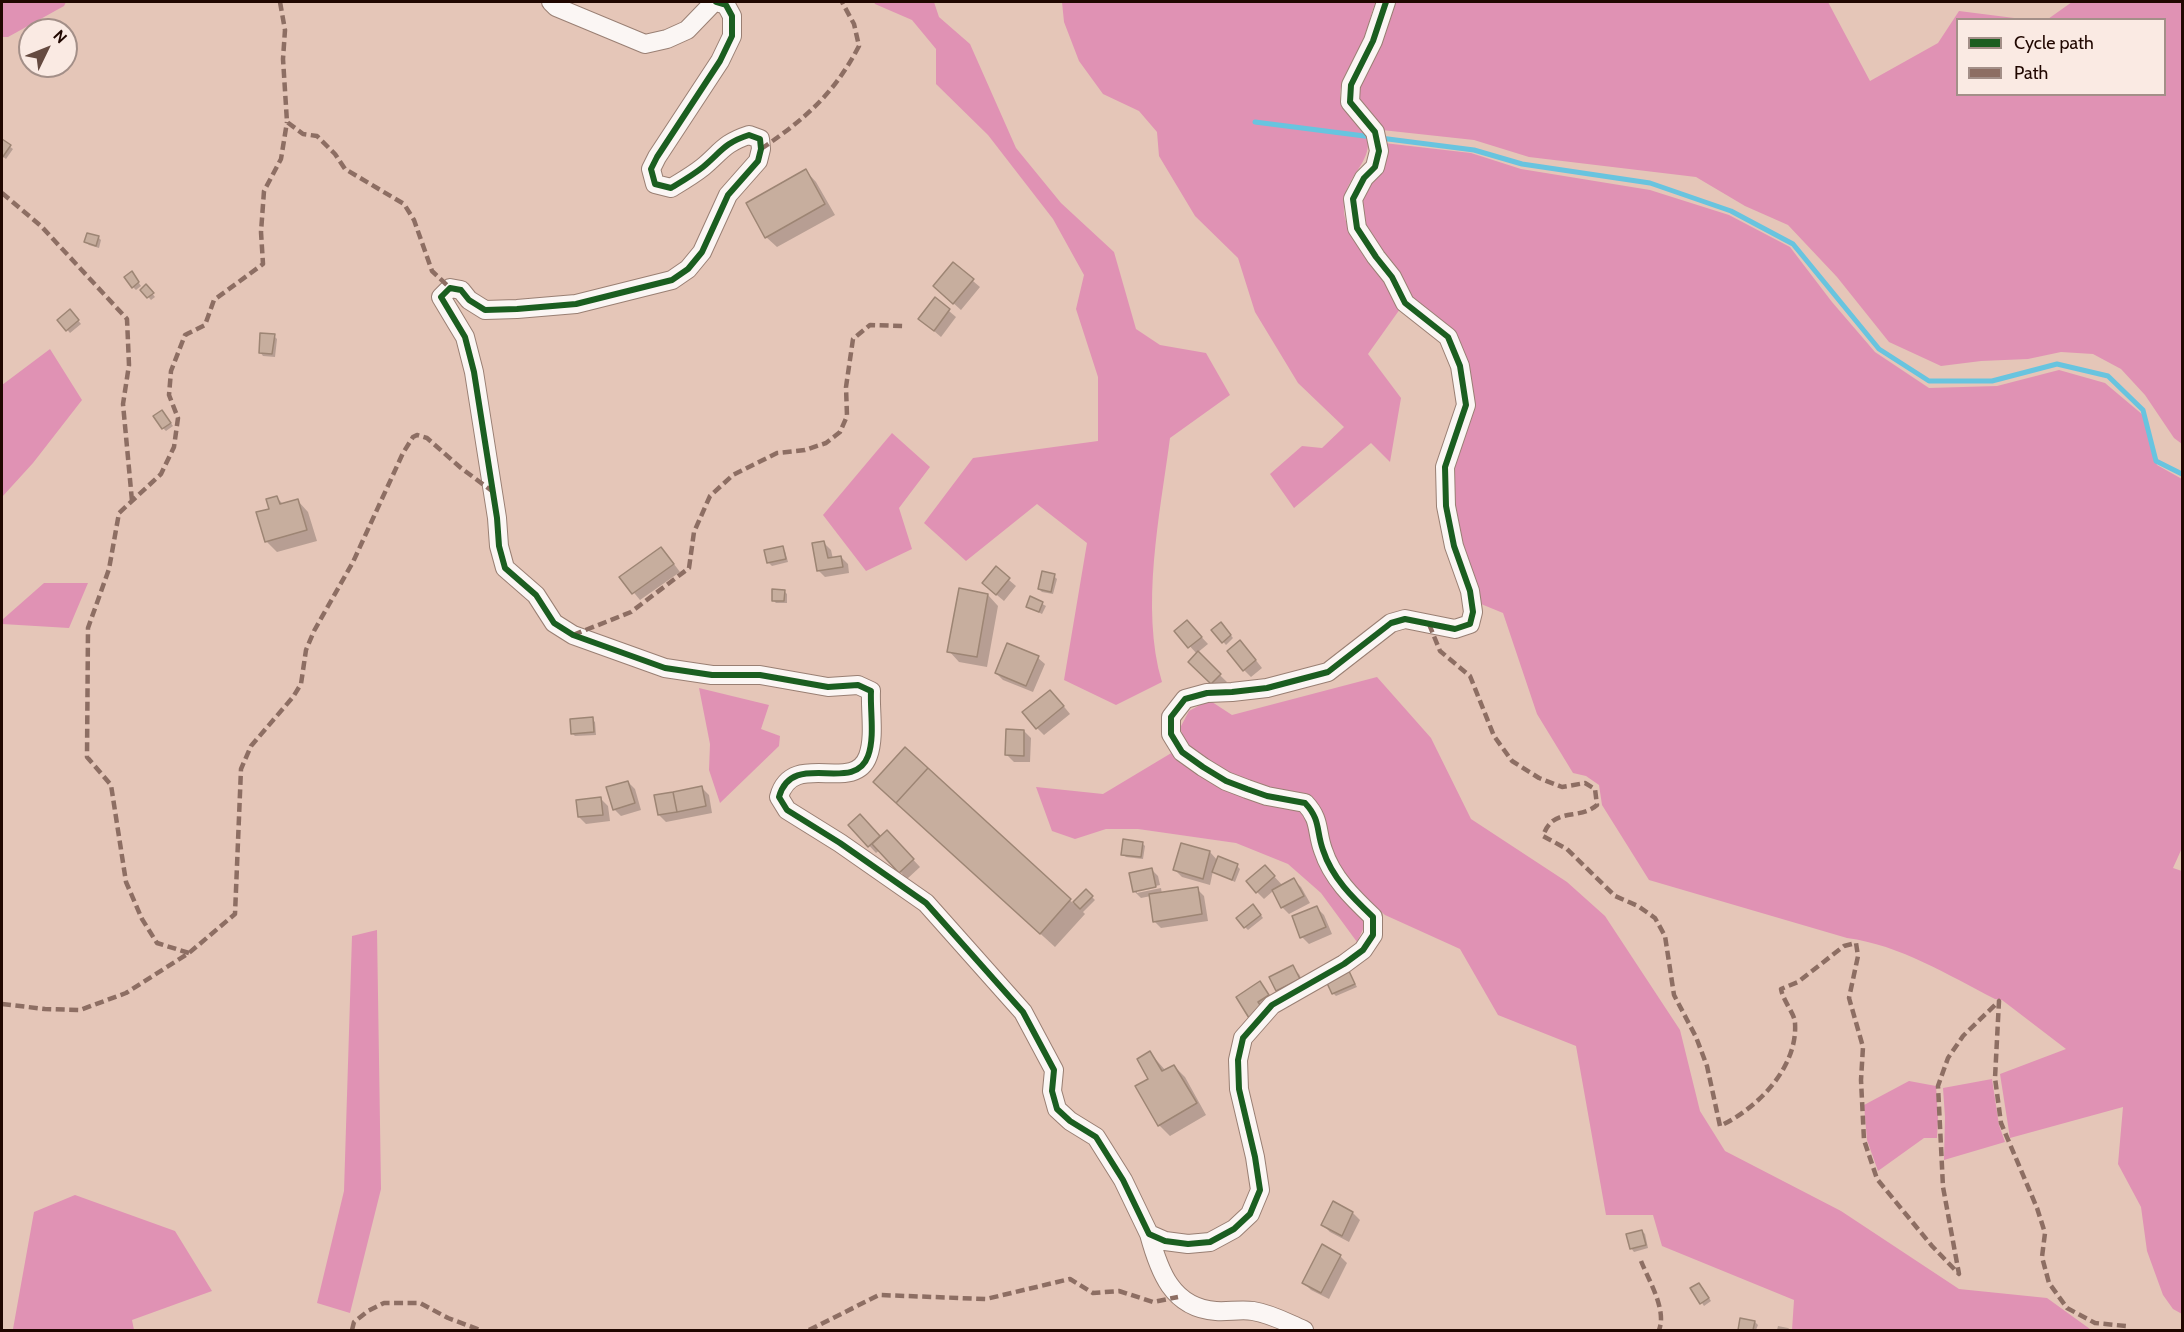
<!DOCTYPE html>
<style>
body{margin:0}
#map{position:relative;width:2184px;height:1332px;overflow:hidden;background:#e5c6b8;font-family:Cabin,sans-serif}
canvas{display:block}
.frame{position:absolute;inset:0;border:3px solid #200700;pointer-events:none}
.legend{position:absolute;left:1956px;top:18px;width:210px;height:78px;box-sizing:border-box;background:#faeae3;border:2px solid #a38f88;margin:0;padding:8px 10px;list-style:none;font-size:18px;color:#200700}
.legend li{display:flex;align-items:center;gap:12px;height:30px}
.legend b{width:30px;border:2px solid #a38f88}
.north{position:absolute;left:18px;top:18px;width:60px;height:60px;box-sizing:border-box;background:#faeae3;border:2px solid #a38f88;border-radius:50%;rotate:47deg;font-size:16px;font-weight:700;line-height:24px;text-align:center;color:#200700}
.north::after{content:'';display:block;margin:auto;width:21px;height:27px;background:#654a40;clip-path:polygon(50% 0,100% 100%,50% 72%,0 100%)}
</style>
<div id="map">
<canvas width="2184" height="1332"></canvas>
<div class="frame"></div>
<ul class="legend">
<li><b style="height:8px;background:#1b5e20"></b>Cycle path</li>
<li><b style="height:8px;background:#8d6e63"></b>Path</li>
</ul>
<div class="north">N</div>
</div>
<script>
const c = document.querySelector('canvas').getContext('2d');
c.lineJoin = 'round';
function fillPath(path, color) {
  c.fillStyle = color;
  c.fill(path, 'evenodd');
}
function stroke(path, color, width, dash) {
  c.strokeStyle = color;
  c.lineWidth = width;
  c.lineCap = dash ? 'butt' : 'round';
  c.setLineDash(dash || []);
  c.stroke(path);
}
const forest = new Path2D(`
 M2,2H66L64,6L8,37H2Z
 M874,2H934L939,17L970,44L1016,148L1061,203L1114,252L1136,329L1160,345L1206,353L1230,395L1170,438C1160,514 1140,608 1162,682L1116,705L1064,680L1087,543L1037,504L966,561L924,523L973,458L1098,441V377L1076,309L1084,275L1053,219L988,135L936,84V49L912,20L875,4Z
 M1062,2H1376C1370,13 1370,25 1366,37C1359,54 1333,84 1342,104C1349,118 1367,126 1368,142C1369,161 1351,175 1346,192C1337,227 1358,239 1375,265C1384,279 1392,294 1400,309L1368,354L1401,398L1390,462L1371,443L1294,508L1270,474L1302,446L1322,448L1344,427L1298,383L1255,312L1238,258L1195,216L1159,156L1157,132L1139,111L1103,94L1079,61L1064,22Z
 M1394,2H1828L1870,81L1938,43L1959,11L2022,19L1958,20V94H2164V20L2048,19L2072,2H2182V444L2174,438L2145,395L2121,369L2093,354L2061,352L2028,359L1981,361L1941,366L1889,342L1837,277L1788,225L1745,206L1696,177L1529,157L1474,140L1382,130L1357,101L1358,87Z
 M1384,143L1471,153L1521,169L1650,190L1729,215L1790,247L1832,302L1875,352L1929,388L1997,386L2059,370L2105,383L2143,415L2157,465L2182,479V848L2173,868L2182,871V1314L2173,1309L2163,1295L2147,1251L2141,1207L2118,1164L2123,1107L2010,1138L2000,1074L2066,1049L2002,1000L1995,999C1948,975 1900,945 1847,938L1649,880L1602,805L1599,785L1586,776L1573,773L1537,714L1503,613L1481,604L1461,541L1451,500L1463,361L1410,299L1361,225L1359,201Z
 M50,349L82,400L33,463L2,497V385Z
 M892,433L930,467L899,508L912,549L866,571L823,515Z
 M44,583H88L69,628L2,624V620Z
 M1377,677L1431,738L1471,819L1567,882L1605,916L1680,1030L1700,1111L1725,1151L1841,1211L1959,1289L2047,1298L2090,1329L2099,1330H1792L1794,1300L1662,1246L1653,1215H1606L1576,1046L1498,1015L1460,949L1385,915L1363,896L1348,879L1334,855L1326,835L1325,819L1317,805C1285,795 1201,772 1185,741C1183,737 1182,732 1180,728L1189,711L1209,700L1232,715Z
 M699,688L769,705L761,729L780,736L779,746L720,803L709,770L710,744Z
 M1173,752L1304,811L1367,921L1357,942L1321,893L1288,864L1236,843L1138,829H1106L1075,839L1052,831L1036,787L1103,794Z
 M377,930L381,1189L350,1313L317,1303L344,1191L352,936Z
 M1992,1079L1999,1125L2005,1142L1944,1160L1945,1117L1943,1088Z
 M1909,1081L1936,1086L1938,1118L1937,1138H1924L1878,1171L1867,1140L1864,1105Z
 M75,1195L175,1231L212,1291L132,1320L134,1330H20L13,1329L34,1212Z`);
const shadow = new Path2D(`
 M2,141L13,149L6,159L2,156Z
 M806,171L816,182L835,215L777,247L766,237Z
 M98,237L101,240L99,248L89,245L86,242Z
 M953,264L980,287L961,310L942,293Z
 M134,276L141,286L136,290L133,287Z
 M146,286L155,297L151,300L142,290Z
 M935,299L956,317L941,337L920,319Z
 M73,314L81,324L70,333L59,320Z
 M274,336L277,339L275,357L263,356L260,352Z
 M165,415L173,426L166,431L163,428Z
 M277,498L284,505L298,501L308,512L317,541L277,552L266,541L271,510Z
 M824,543L831,550L833,559L841,557L848,564L849,573L825,577L818,570Z
 M782,548L785,551L788,562L772,566L769,563Z
 M668,556L680,572L640,600L621,577Z
 M996,569L1016,586L1004,601L991,590Z
 M1054,576L1057,579L1053,594L1042,592L1039,589Z
 M784,591L787,594V603H776L773,600Z
 M988,595L998,606L987,667L959,662L949,651Z
 M1031,598L1046,606L1042,614L1028,607Z
 M1221,624L1233,638L1226,645L1213,630Z
 M1194,629L1208,644L1197,653L1227,682L1219,690L1190,662L1197,654L1176,631Z
 M1247,649L1262,668L1251,677L1244,670Z
 M1038,658L1045,664L1033,692L1003,680L996,673Z
 M1057,698L1070,714L1044,735L1037,728Z
 M592,719L595,722L596,735L575,736L572,733Z
 M1024,731L1031,738L1030,762H1014L1007,755Z
 M905,749L1074,904L1086,891L1095,900L1083,912L1085,914L1055,947L912,817Z
 M628,782L635,789L641,810L621,816L614,809Z
 M702,788L709,795L712,813L666,822L659,815Z
 M601,799L608,806L610,821L586,824L579,817Z
 M867,823L880,838L894,839L920,867L907,879L880,850L876,853L850,825Z
 M1142,843L1145,846L1143,859L1126,857L1123,854Z
 M1210,852L1218,861L1237,866L1240,869L1235,882L1213,871L1210,885L1182,877L1175,870Z
 M1151,869L1158,876L1160,885L1137,890V893L1161,888L1162,894L1197,889L1204,896L1208,921L1161,928L1154,921L1151,896L1141,898L1134,891Z
 M1272,874L1283,886L1294,880L1301,887L1310,903L1289,914L1282,907L1273,891L1264,899L1257,892Z
 M1317,908L1324,915L1332,934L1309,944L1302,937Z
 M1256,909L1263,918L1248,930L1245,927Z
 M1292,967L1299,974L1306,987L1284,997L1277,991L1271,977Z
 M1349,972L1357,987L1336,996L1333,993Z
 M1260,983L1275,1003L1250,1017Z
 M1150,1053L1166,1071L1174,1066L1185,1077L1206,1115L1170,1136L1159,1125Z
 M1334,1203L1353,1213L1360,1220L1349,1242L1330,1232L1323,1225Z
 M1642,1231L1645,1234L1648,1248L1634,1252L1631,1248Z
 M1340,1256L1347,1263L1329,1299L1311,1290L1304,1283Z
 M1702,1287L1711,1301L1704,1306L1702,1303Z
 M1741,1320L1755,1322L1758,1325L1756,1330H1739Z
 M1778,1326L1788,1328L1791,1330H1777Z`);
const stream = new Path2D(`
 M1255,122L1474,150L1522,164L1650,183L1731,211L1793,244L1879,349L1929,381H1992L2057,364L2108,376L2143,410L2156,461L2182,474`);
const building = new Path2D(`
 M2,139L11,145L2,158Z
 M806,169L825,204L765,238L746,203Z
 M87,233L99,236L96,246L84,242Z
 M953,262L974,279L953,304L933,286Z
 M132,271L139,282L132,288L124,277Z
 M146,284L154,293L147,298L140,290Z
 M935,297L950,309L934,331L918,319Z
 M70,309L79,320L66,331L57,320Z
 M260,333L275,334L272,354L259,353Z
 M162,410L171,423L162,429L153,416Z
 M277,496L280,504L298,499L307,530L265,542L256,512L269,509L266,499Z
 M824,541L828,558L841,556L843,567L817,571L812,543Z
 M783,546L786,559L767,563L764,550Z
 M661,547L674,564L632,594L619,577Z
 M996,566L1010,578L996,595L982,583Z
 M1042,571L1055,574L1051,592L1038,589Z
 M959,588L988,594L977,657L947,652Z
 M772,589L785,590L784,601H772Z
 M1030,596L1043,602L1039,612L1026,607Z
 M1187,620L1202,637L1188,648L1174,631Z
 M1221,622L1231,635L1222,643L1211,630Z
 M1240,640L1256,660L1243,671L1227,651Z
 M1007,643L1039,656L1026,686L995,673Z
 M1198,651L1221,674L1211,684L1188,662Z
 M1050,690L1064,706L1036,729L1022,712Z
 M593,717L594,732L571,734L570,719Z
 M1006,729L1024,730V756L1005,755Z
 M905,747L928,768L896,803L873,782Z
 M928,768L1071,899L1040,934L896,803Z
 M628,781L635,803L613,810L606,787Z
 M702,786L706,806L677,812L673,792Z
 M673,792L677,812L658,815L654,795Z
 M601,797L603,815L578,817L576,800Z
 M860,814L880,836L868,847L848,825Z
 M887,830L914,859L899,873L872,844Z
 M1123,839L1143,842L1141,857L1121,855Z
 M1181,843L1210,851L1203,879L1173,870Z
 M1218,856L1238,864L1232,880L1212,872Z
 M1265,865L1275,876L1256,893L1246,881Z
 M1152,868L1156,887L1133,892L1129,873Z
 M1294,878L1304,896L1281,908L1272,890Z
 M1198,887L1202,914L1153,922L1149,894Z
 M1086,889L1093,896L1080,909L1073,902Z
 M1253,904L1261,915L1244,928L1236,918Z
 M1317,906L1326,927L1300,938L1292,916Z
 M1293,965L1300,979L1276,991L1269,977Z
 M1349,971L1355,984L1332,994L1326,981Z
 M1260,981L1269,995L1258,1002L1263,1009L1249,1018L1236,997Z
 M1150,1051L1162,1071L1174,1065L1197,1103L1158,1126L1135,1086L1148,1079L1137,1059Z
 M1333,1201L1353,1212L1342,1236L1321,1225Z
 M1642,1230L1646,1245L1630,1249L1626,1234Z
 M1322,1244L1341,1255L1321,1293L1302,1283Z
 M1699,1283L1709,1298L1700,1304L1690,1288Z
 M1740,1318L1755,1321L1753,1330H1738Z`);
const minor = new Path2D(`
 M551,2L556,7L645,44L667,39L687,30L714,2
 M716,2L726,5L732,16V36L720,61L657,157L651,169L655,184L671,188C681,182 693,175 703,167C721,152 724,143 749,135L760,139L761,149L758,161L728,195L702,252L688,269L672,280L576,304L517,309L485,310L469,300L461,290L450,288L441,297L465,337L474,372L497,518L499,546L505,568L536,595L554,623L573,635L665,668L712,675H760L828,687L858,685L871,691C870,711 875,737 868,756C854,795 792,749 779,797L787,810L840,843L926,903L1023,1012L1054,1070L1052,1091L1057,1109L1070,1121L1096,1137L1123,1180L1149,1234L1165,1241L1188,1244L1210,1242L1234,1229L1250,1214L1260,1190L1255,1157L1239,1089L1238,1060L1243,1038L1272,1005L1344,964L1363,950L1373,935V917C1353,898 1332,878 1323,850C1316,831 1321,820 1305,803L1267,796L1247,789L1226,781L1203,767L1182,752L1171,734V717L1185,699L1207,693L1232,692L1267,688L1328,672L1391,623L1405,619L1455,629L1470,624L1473,612L1470,591L1454,546L1446,506L1445,467L1466,405L1460,366L1448,337L1405,303L1392,277L1376,257L1357,228L1353,199L1364,178L1375,167L1379,151L1375,132L1350,102L1351,85L1373,41L1386,2
 M1149,1234C1159,1271 1172,1308 1216,1311C1228,1312 1241,1309 1253,1311C1272,1314 1287,1323 1304,1330`);
const quiet = new Path2D(`
 M280,2L285,30L283,59L287,122L303,134L317,136L335,154L345,169L404,204L414,220L432,271L450,288
 M761,149C805,119 834,94 859,46L854,24L842,2
 M2,193L41,226L127,319L129,365L123,404L132,501
 M1429,624L1440,651L1470,676L1494,736L1512,761L1539,778L1562,787L1585,783L1595,789L1597,805C1579,821 1553,806 1543,836L1567,849L1615,896L1638,906L1655,918L1665,936L1674,995L1696,1037L1707,1066L1720,1126C1758,1108 1798,1067 1795,1023C1795,1014 1783,1001 1781,989L1798,982L1844,946L1856,943L1858,956L1849,998L1863,1047L1861,1080L1864,1140L1877,1179L1932,1246L1959,1274L1943,1187L1938,1086L1948,1058L1963,1036L1999,1001L1995,1078L2001,1123L2037,1208L2045,1233L2042,1257L2049,1283L2067,1308L2095,1323L2126,1326
 M573,635L631,612L689,568L694,532L710,496L733,475L777,453L805,450L826,443L840,432L847,416L846,387L853,339L870,325L904,326
 M189,953L157,943L142,919L126,882L111,785L87,757L88,628L109,569L119,513L161,474L174,447L178,418L169,395L171,371L185,335L205,325L214,300L263,264L261,232L264,191L281,159L287,122
 M2,1004L45,1009L80,1010L126,993L189,953L235,914L241,769L251,746L293,697L301,684L306,650L314,631L353,562L403,453L413,437L417,435L427,438L461,468L492,491
 M1641,1261C1649,1281 1667,1310 1659,1330
 M352,1330L354,1322L368,1311L384,1303H420L448,1318L480,1330
 M809,1330L879,1295L986,1299L1070,1279L1093,1293L1119,1291L1153,1302L1178,1297`);
const cycleway = new Path2D(`
 M716,2L726,5L732,16V36L720,61L657,157L651,169L655,184L671,188C681,182 693,175 703,167C721,152 724,143 749,135L760,139L761,149L758,161L728,195L702,252L688,269L672,280L576,304L517,309L485,310L469,300L461,290L450,288L441,297L465,337L474,372L497,518L499,546L505,568L536,595L554,623L573,635L665,668L712,675H760L828,687L858,685L871,691C870,711 875,737 868,756C854,795 792,749 779,797L787,810L840,843L926,903L1023,1012L1054,1070L1052,1091L1057,1109L1070,1121L1096,1137L1123,1180L1149,1234L1165,1241L1188,1244L1210,1242L1234,1229L1250,1214L1260,1190L1255,1157L1239,1089L1238,1060L1243,1038L1272,1005L1344,964L1363,950L1373,935V917C1353,898 1332,878 1323,850C1316,831 1321,820 1305,803L1267,796L1247,789L1226,781L1203,767L1182,752L1171,734V717L1185,699L1207,693L1232,692L1267,688L1328,672L1391,623L1405,619L1455,629L1470,624L1473,612L1470,591L1454,546L1446,506L1445,467L1466,405L1460,366L1448,337L1405,303L1392,277L1376,257L1357,228L1353,199L1364,178L1375,167L1379,151L1375,132L1350,102L1351,85L1373,41L1386,2`);
fillPath(forest, '#e092b4');
fillPath(shadow, '#0003');
stroke(stream, '#68c4df', 5);
fillPath(building, '#c7ae9e');
stroke(building, '#9d8574', 1.5);
stroke(minor, '#997f73', 20);
stroke(minor, '#fbf6f4', 18);
stroke(quiet, '#8d6e63', 4.5, [9, 4.5]);
stroke(cycleway, '#1b5e20', 6);
</script>
